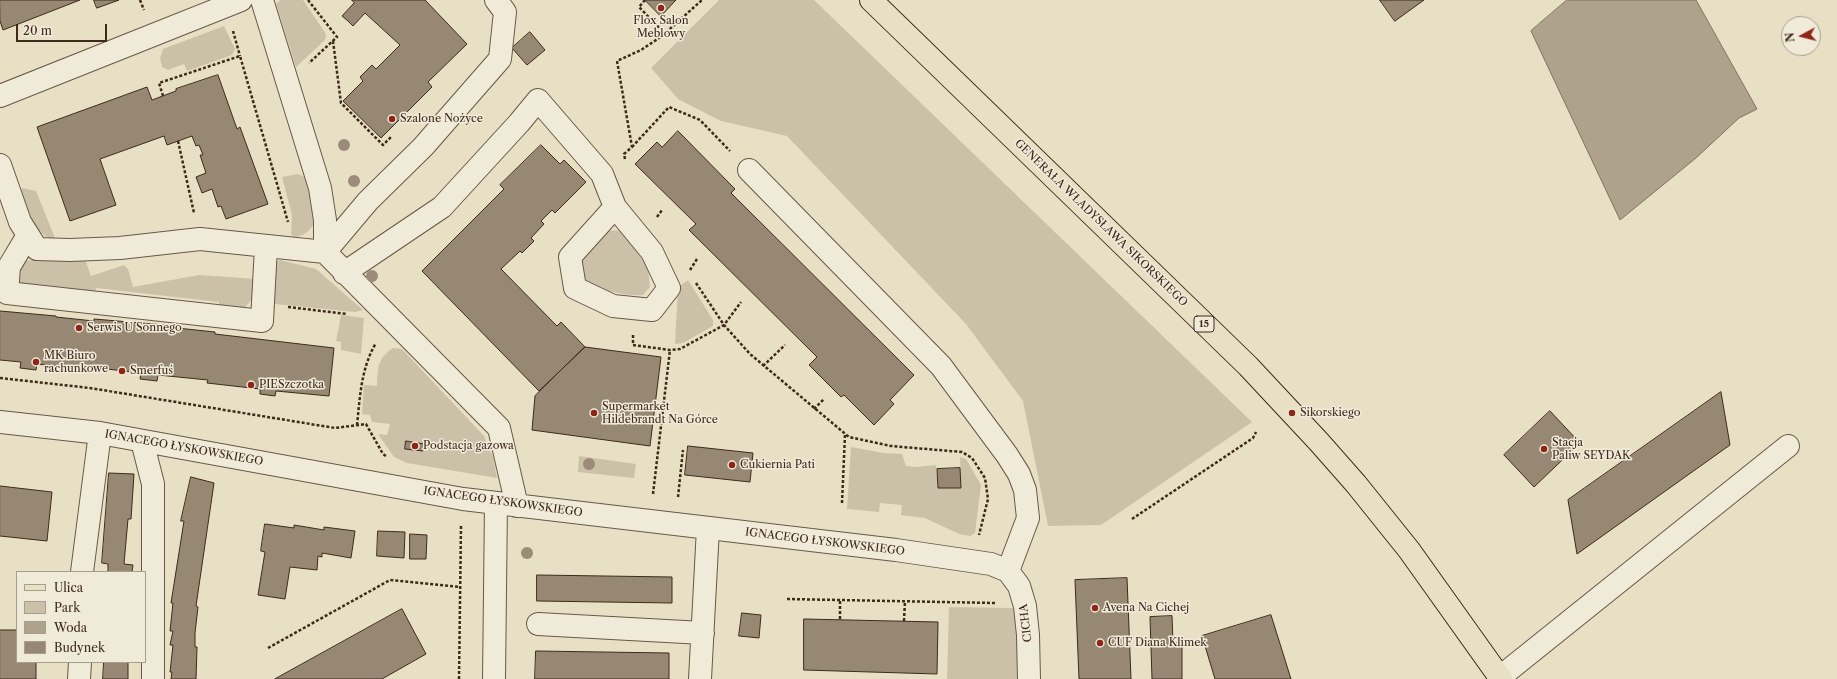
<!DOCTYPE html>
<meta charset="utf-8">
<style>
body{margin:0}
#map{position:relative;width:1837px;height:679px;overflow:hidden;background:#e8e0c5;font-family:"Libre Caslon Text",serif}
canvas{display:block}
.legend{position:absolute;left:16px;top:571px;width:130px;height:92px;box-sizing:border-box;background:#f0ebd9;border:1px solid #a99d8e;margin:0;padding:5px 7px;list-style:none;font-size:12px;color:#3f291d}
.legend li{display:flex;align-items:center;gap:8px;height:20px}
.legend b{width:20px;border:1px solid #a99d8e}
.north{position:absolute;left:1781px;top:16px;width:40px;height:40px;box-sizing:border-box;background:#f0ebd9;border:1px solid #a99d8e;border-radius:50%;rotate:263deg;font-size:11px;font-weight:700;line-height:16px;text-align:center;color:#3f291d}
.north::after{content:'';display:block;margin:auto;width:14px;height:18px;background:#8f2418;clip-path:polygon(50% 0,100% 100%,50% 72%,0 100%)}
.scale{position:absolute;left:16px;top:24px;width:91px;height:18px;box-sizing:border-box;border:2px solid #3f291d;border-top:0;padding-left:5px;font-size:12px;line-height:14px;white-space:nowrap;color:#3f291d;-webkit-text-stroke:3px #f0ebd9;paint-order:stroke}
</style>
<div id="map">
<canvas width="1837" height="679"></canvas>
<ul class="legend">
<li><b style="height:5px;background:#e8e0c5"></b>Ulica</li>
<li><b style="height:11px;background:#cbc1a8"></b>Park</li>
<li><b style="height:11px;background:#afa28c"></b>Woda</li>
<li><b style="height:11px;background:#978874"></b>Budynek</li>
</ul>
<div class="north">N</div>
<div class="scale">20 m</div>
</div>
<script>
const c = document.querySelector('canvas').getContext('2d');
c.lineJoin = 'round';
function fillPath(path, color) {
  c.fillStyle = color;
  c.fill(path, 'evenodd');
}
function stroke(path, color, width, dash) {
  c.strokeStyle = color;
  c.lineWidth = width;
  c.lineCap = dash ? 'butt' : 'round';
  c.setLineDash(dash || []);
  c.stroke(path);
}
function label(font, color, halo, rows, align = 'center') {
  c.font = font + ' "Libre Caslon Text",serif';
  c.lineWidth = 3;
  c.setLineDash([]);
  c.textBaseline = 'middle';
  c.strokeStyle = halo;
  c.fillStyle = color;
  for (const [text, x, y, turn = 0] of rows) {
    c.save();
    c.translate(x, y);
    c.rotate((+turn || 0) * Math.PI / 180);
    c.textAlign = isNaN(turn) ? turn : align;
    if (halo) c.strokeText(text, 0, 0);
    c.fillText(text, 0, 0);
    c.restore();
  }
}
const green = new Path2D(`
 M280,0H303L326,34L325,40L296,67L276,4Z
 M719,0H814L1252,422L1101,525L1048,526L1023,401L966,324L787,136L721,121L678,99L651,68Z
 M224,26L235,49L232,55L187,71L184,64L168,70L162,67L160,58L163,49Z
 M298,174L306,178L315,222C310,231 304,236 294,237L291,234L292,215L282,177Z
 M23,188L36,191L57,243C32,232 30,213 20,190Z
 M622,230L648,268L650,287L643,295C633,296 623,294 613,292C592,288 580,284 576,262L607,231Z
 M45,259H85L91,276L124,265L128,269L133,287L199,275L257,279C256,293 254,299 244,308L219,306V302L96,288L95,292L14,283L23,261Z
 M280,260L316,269L363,310L355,312L275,304L271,300L273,263Z
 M688,280L713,320V326L683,343L675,344L678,287Z
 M341,315L364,318L361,354L341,350V342L336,341Z
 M393,348L402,349L484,436L493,457L497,478L407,463L394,457L378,434L387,435L390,424L372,422L370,415L362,414L364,385L377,386C378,367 377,359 393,348Z
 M851,447L884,453L902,454L906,466L915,467L936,465L938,488H961L960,457L966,459L981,485L975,533L970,536L959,534L925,518L901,515L902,505L880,503L879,512L847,509Z
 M579,456L636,464L634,478L578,472Z
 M949,607L1013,608L1018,625L1019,679H947Z`);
const water = new Path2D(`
 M1567,0H1696L1757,109L1739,118L1696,158L1620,220L1531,31Z`);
const building = new Path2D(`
 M0,0H80L3,30L0,21Z
 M94,0H119L97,8Z
 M352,0H425L467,44L428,82L432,87L381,138L343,101L363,81L360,77L372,65L376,69L400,45L365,13L353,26L348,21L342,16L354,3Z
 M645,0H676L661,16Z
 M1380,0H1424L1395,21Z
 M530,32L545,50L527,65L512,48Z
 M218,75L237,129L240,127L268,204L226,219L221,206L218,207L212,189L202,193L196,177L206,173L200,155H203L199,145L196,146L192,136L167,145L164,136L100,159L116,205L70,221L37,127L147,87L152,100L176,91V89Z
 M678,131L735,189L731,193L914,375L890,400L894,404L874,425L844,395L841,397L809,365L817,357L689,230L696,224L635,164L657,142L662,147Z
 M541,145L560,164L564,160L586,182L555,213L552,210L541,221L544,224L531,238L534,241L522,253L520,251L501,269L557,326L561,322L585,347L539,391L422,271L504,189L500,185Z
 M0,311L56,316V317L94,321V319L177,326V328L215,332V334L334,348L329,396L276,391L275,396L260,394V389L207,383L208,380L158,375L157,381L140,379L141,373L90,367L89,370L37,364L36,370L20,368L21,362L0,360Z
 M585,347L661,357L650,446L532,430L535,396Z
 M1721,392L1730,445L1577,554L1568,500Z
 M1550,411L1580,443L1534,487L1504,455Z
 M406,441L424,444L423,451L405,449Z
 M688,446L753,453L750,482L685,475Z
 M960,468L961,488H938L937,469Z
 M109,473L134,474L131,519H128L124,564L133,565L132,572H108V564L102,563Z
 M191,477L214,483L196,606L198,607L195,633V647H197L196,679H171L172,672H170L173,645H170L173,631H170L173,603H171L184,521H181Z
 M0,486L52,492L47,541L0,536Z
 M265,524L294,528V525L324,530V527L355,531L351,558L322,553V557L318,556L317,570L290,567L285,599L258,595L265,552L261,551Z
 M378,531L405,532L404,558L377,556Z
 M410,534L427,535L426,559H410Z
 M537,575L672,577V603L537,601Z
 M1127,578L1131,679H1079L1075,580Z
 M402,609L426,654L382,679H275Z
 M742,613L761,615L759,638L739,636Z
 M1271,615L1291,679H1215L1202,636Z
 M1172,616L1173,643H1182V679H1152L1150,617Z
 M804,619L938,622L937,674L804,670Z
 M0,630H17V662H36V679H0Z
 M536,651L669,653V679H535Z
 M104,662H128V679H103Z`);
const path = new Path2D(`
 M140,0L144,10
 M308,0L337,37L309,63
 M645,0L639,7L665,34
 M233,31L240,56
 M333,41L341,103L383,145L391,137
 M163,96L159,83L240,56L288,222
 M178,141L194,213
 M632,147L669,107L700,120L730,151
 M625,159L624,154L632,147L617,61L641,50L662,36L702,0
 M657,217L662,210
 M690,270L697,259
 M696,283L724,325L750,354L849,437L891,446L962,452L972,458L985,478L988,499L979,535
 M288,307L347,314
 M633,335V345L670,350L680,349L724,325L741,302
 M763,366L785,345
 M0,378L90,388L335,428L366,424L383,454L386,456
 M814,409L824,399
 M357,425C360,397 361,368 376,343
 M653,494L670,350
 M678,497L683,450
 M842,503L845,435
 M1132,519L1253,438L1256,432
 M787,599L995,603
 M840,619V600
 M904,621L905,601
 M268,648L390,580L460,587
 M459,679L461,526`);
const minor = new Path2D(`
 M262,0L320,188L325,220V252L499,428L517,506
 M0,96L241,0
 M0,165L20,222L37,249L70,250L120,248L200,239L325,252
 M749,170L941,366L1007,455L1019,474L1025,490L1028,518L1008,571
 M28,235L9,267L7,293L262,321L266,247
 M325,252L368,201L423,147L500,59L505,12L496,0
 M344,273L442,207L519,123L538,100L602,174L615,207L652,252L669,288L652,310L613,306L575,288L570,257L615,207
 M0,422L100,433L463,499L896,550L991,564L1008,571L1019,586L1025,606L1028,635L1029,679
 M142,441L153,484V679
 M82,572L100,433
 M538,624L703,633
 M1500,677L1788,446
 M79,679L80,662
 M494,679L496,503
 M700,679L708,528`);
const major = new Path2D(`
 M871,0L1248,366L1319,442L1356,484L1409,550L1501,679`);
const trees = [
 [344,145],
 [354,181],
 [372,276],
 [589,464],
 [527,553]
];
const markers = [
 [661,8,4,"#8f2418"],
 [392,119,4,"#8f2418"],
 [79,328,4,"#8f2418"],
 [36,362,4,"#8f2418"],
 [122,371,4,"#8f2418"],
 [251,385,4,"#8f2418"],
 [594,413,4,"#8f2418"],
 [1292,413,4,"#8f2418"],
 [415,446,4,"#8f2418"],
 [1544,449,4,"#8f2418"],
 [732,465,4,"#8f2418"],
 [1095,608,4,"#8f2418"],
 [1100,643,4,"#8f2418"]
];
const shields = [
 [1204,324,20]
];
const shieldNames = [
 ["15",1204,324]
];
const poiNames = [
 ["Flox Salon",661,21,"center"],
 ["Meblowy",661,34,"center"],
 ["Szalone Nożyce",400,119],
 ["Serwis U Sonnego",87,328],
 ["MK Biuro",44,356],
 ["rachunkowe",44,369],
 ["Smerfuś",130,371],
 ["PIESzczotka",259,385],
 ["Supermarket",602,407],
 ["Hildebrandt Na Górce",602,420],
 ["Sikorskiego",1300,413],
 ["Stacja",1552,443],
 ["Paliw SEYDAK",1552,456],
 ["Podstacja gazowa",423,446],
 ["Cukiernia Pati",740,465],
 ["Avena Na Cichej",1103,608],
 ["CUF Diana Klimek",1108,643]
];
const streetNames = [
 ["GENERAŁA WŁADYSŁAWA SIKORSKIEGO",1101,223,44],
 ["IGNACEGO ŁYSKOWSKIEGO",184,448,10],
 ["IGNACEGO ŁYSKOWSKIEGO",503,502,8],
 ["IGNACEGO ŁYSKOWSKIEGO",825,542,7],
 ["CICHA",1026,623,-97]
];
fillPath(green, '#cbc1a8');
fillPath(water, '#afa28c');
stroke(water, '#827260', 1);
fillPath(building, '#978874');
stroke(building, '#3f291d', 1);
stroke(minor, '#695747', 24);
stroke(major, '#3f291d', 24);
stroke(path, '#3f291d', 2.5, [3, 2]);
stroke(minor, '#f0ebd9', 22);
stroke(major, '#e8e0c5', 22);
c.fillStyle = '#9a8c78';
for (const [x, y] of trees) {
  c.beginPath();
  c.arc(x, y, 6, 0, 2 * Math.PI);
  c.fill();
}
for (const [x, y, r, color] of markers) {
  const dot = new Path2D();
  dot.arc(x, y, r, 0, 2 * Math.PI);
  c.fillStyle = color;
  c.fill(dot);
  stroke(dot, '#f0ebd9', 1.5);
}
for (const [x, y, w] of shields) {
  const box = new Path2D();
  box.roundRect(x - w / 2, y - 8, w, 16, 3);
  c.fillStyle = '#f0ebd9';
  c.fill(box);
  stroke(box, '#3f291d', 1);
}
label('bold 10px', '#3f291d', null, shieldNames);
label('11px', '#3f291d', '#f0ebd9', poiNames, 'left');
label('11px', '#3f291d', '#f0ebd9', streetNames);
</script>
